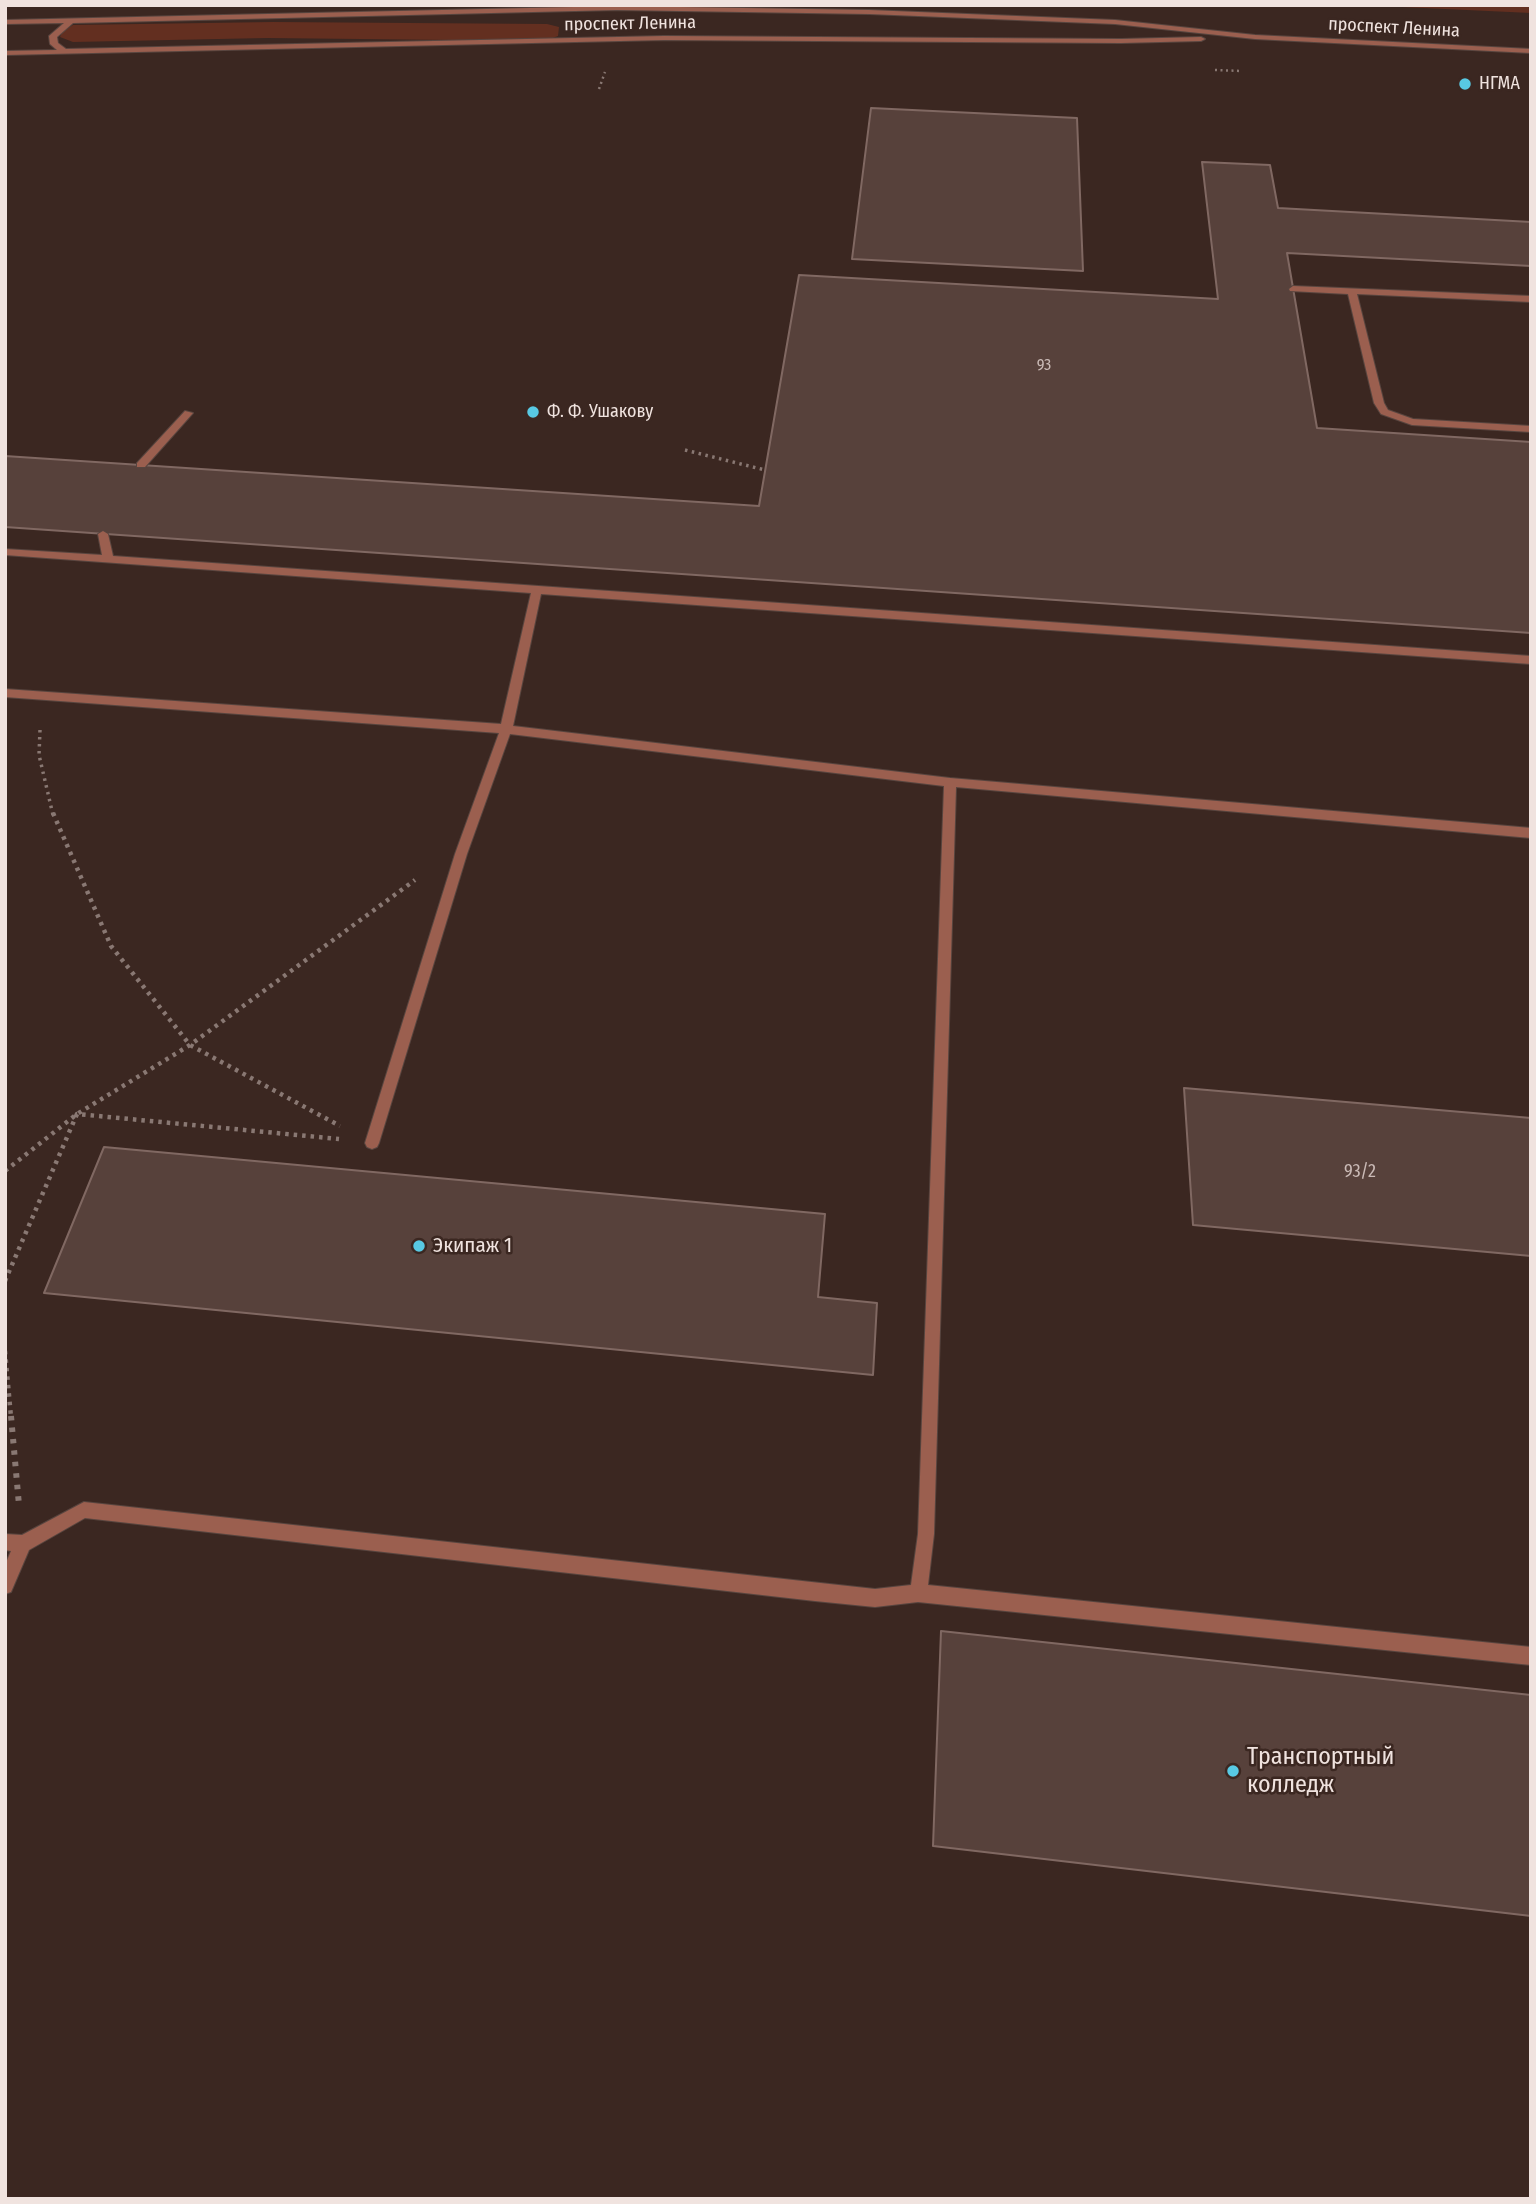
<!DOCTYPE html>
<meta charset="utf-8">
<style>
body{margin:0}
#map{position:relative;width:1536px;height:2204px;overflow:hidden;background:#3b2721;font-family:"Fira Sans Condensed",sans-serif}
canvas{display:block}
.frame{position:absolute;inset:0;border:7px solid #f0e3df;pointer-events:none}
</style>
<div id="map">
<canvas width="1536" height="2204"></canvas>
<div class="frame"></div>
</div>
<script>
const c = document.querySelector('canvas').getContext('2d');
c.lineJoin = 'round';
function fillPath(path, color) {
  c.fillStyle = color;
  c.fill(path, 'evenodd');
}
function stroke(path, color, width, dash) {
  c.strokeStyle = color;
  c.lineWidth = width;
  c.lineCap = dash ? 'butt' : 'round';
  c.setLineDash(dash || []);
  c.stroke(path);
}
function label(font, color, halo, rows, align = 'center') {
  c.font = font + ' "Fira Sans Condensed",sans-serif';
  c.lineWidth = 5;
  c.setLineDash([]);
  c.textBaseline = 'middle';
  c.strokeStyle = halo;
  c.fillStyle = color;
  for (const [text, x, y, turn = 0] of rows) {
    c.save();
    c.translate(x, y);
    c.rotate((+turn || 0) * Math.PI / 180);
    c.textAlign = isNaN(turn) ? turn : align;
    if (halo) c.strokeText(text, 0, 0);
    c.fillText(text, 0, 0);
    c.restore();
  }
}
const green = new Path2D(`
 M1359,5H1531V13Z
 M273,22L547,24L559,27L558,36L545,41L267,38L73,42L60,37L62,32L73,25Z`);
const building = new Path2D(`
 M871,108L1077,118L1083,271L852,259Z
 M1202,162L1270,165L1278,208L1531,222V266L1287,253L1317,428L1531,442V633L5,527V456L759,506L799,275L1218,299Z
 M1184,1088L1531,1118V1256L1193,1225Z
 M104,1147L825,1214L818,1297L877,1303L873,1375L44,1293Z
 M941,1631L1531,1695V1916L933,1846Z`);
const pathFar3 = new Path2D(`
 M1215,70L1242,71
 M599,89L605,72`);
const pathFar2 = new Path2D(`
 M685,450L765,470
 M40,730L39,755L53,815`);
const pathFar1 = new Path2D(`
 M53,813L111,946L190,1045L340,1126
 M5,1171L77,1114L190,1045L415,880
 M5,1281L77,1114L339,1139
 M5,1351L11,1417`);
const path = new Path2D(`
 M11,1416L19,1505`);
const service = new Path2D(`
 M1293,286L1531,296V302L1357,294L1384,403L1388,410L1413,419L1531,426V432L1412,425L1381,414L1374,403L1348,294L1290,291L1289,289Z
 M185,411L193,413L145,467H137V463Z
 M103,531L108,534L113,556L1531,656V664L541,594L513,726L950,778L1531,828V838L956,787L934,1534L928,1585L1531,1647V1665L918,1602L875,1607L815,1601L85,1518L29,1550L11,1592L5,1594V1565L11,1551L5,1550V1534L22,1535L84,1502L875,1589L911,1585L918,1534L944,786L510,734L467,854L379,1143L377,1147L372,1149L367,1147L365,1143L455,854L499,733L5,697V689L501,724L531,593L5,555V549L102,555L98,534Z`);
const tertiary = new Path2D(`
 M617,6L869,10L1115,20L1255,35L1531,49V53L1255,39L1115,24L869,14L617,10L73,23L57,37L58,43L66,49L664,36L1121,39L1201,37L1205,39L1201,41L1121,43L664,40L5,55V51L57,50L50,44L49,36L64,23L5,24V20Z`);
const markers = [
 [1465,84,7,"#58c9e3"],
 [533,412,7,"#58c9e3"],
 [419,1246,7,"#58c9e3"],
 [1233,1771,7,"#58c9e3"]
];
const farNumbernames = [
 ["93",1044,366]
];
const farStreetnames = [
 ["проспект Ленина",630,24,-1],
 ["проспект Ленина",1394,28,3]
];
const farPoinames = [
 ["НГМА",1479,84],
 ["Ф. Ф. Ушакову",547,412]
];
const numberNames = [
 ["93/2",1360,1172]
];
const poiNames = [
 ["Экипаж 1",433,1246]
];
const nearPoinames = [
 ["Транспортный",1247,1757],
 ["колледж",1247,1785]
];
fillPath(green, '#632f20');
fillPath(building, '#57413b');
stroke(building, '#806862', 2);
stroke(service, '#58453f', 2);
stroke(tertiary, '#58453f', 2);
stroke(pathFar3, '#897873', 2.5, [2, 3.5]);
stroke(pathFar2, '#897873', 3.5, [2.5, 4.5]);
stroke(pathFar1, '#897873', 4.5, [3.5, 5]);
stroke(path, '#897873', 6, [4.5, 7]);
fillPath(service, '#9b5f4f');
fillPath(tertiary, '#9b5f4f');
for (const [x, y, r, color] of markers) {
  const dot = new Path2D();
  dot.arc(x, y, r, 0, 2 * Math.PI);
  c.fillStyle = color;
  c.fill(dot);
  stroke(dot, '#3b2721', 2.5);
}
label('16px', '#cabab6', null, farNumbernames);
label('18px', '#f0e3df', '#3b2721', farStreetnames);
label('18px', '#f0e3df', '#3b2721', farPoinames, 'left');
label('18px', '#cabab6', null, numberNames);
label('21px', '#f0e3df', '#3b2721', poiNames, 'left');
label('24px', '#f0e3df', '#3b2721', nearPoinames, 'left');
</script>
